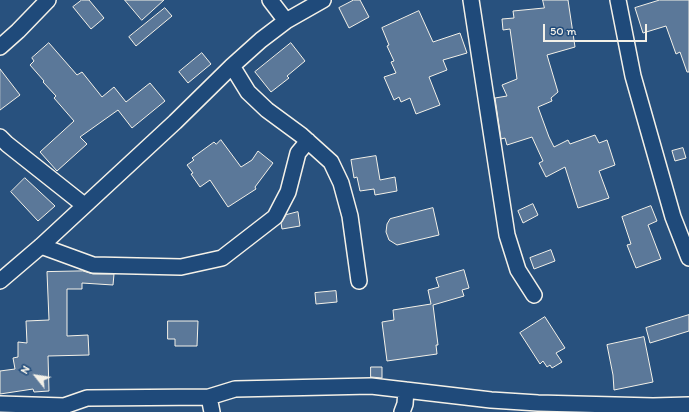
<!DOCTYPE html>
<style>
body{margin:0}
#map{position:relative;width:689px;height:412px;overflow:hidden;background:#28517e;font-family:Itim,sans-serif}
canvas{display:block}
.north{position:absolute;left:16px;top:356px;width:40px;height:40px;-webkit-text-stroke:3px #1f4a7a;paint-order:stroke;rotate:300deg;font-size:11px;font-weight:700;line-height:16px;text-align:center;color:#f4f1e8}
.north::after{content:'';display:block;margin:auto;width:14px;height:18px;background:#f4f1e8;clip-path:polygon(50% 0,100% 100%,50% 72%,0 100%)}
.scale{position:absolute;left:543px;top:24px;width:104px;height:18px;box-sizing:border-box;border:2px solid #f4f1e8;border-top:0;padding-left:5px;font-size:12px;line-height:14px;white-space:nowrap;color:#f4f1e8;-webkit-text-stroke:3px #1f4a7a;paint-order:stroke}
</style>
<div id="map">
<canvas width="689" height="412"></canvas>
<div class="north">N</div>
<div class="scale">50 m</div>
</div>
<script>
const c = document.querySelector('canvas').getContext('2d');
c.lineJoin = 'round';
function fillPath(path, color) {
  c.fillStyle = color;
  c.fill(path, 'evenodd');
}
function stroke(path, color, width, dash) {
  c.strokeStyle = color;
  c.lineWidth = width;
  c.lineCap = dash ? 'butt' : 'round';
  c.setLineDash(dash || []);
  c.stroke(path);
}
const building = new Path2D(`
 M82,0H89L104,18L91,29L73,7Z
 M125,0H164L142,20Z
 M354,0H360L369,17L349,28L339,8Z
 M543,0H568L575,47L547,55L558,92L551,98L552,101L538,107L549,137L554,147L568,140L570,144L595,135L599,143L607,140L615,165L599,171L609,198L578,208L565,167L546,177L539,163L543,161L532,137L507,145L505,138L501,139L495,98L507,96L502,85L517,79L510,29L503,30L502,19L514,18L513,11L544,8Z
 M660,0H689V72H687L680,52L676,54L666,26L643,33L635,8Z
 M165,8L172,16L136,46L129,37Z
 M419,11L433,42L460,33L467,53L443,60L447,70L429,77L440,105L416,114L410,98L401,102L399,97L394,100L384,77L396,73L391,62L394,61L387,46L389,45L382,28Z
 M49,43L77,75L82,72L102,97L114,87L126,102L150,83L165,101L132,128L118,110L80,137L87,144L57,171L40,152L74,121L54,98L56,96L43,82L44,81L30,65L34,61L32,58Z
 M291,43L305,61L287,76L289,78L271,92L255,72Z
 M202,53L211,64L188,83L179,72Z
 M0,69L20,95L0,110Z
 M221,140L241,167L252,160L258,151L273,163L255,187L256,189L228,207L210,180L200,187L191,174L193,173L187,165L194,160L192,158L214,142L216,144Z
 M683,148L686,158L675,161L672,151Z
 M376,156L380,180L395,177L397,191L375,195L374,189L360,191L357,177L354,178L351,160Z
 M25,178L55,206L38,221L11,192Z
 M533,204L538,215L523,223L518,211Z
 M651,206L657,221L648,225L661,259L636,268L627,245L631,244L622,217Z
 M433,208L439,235L397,245L389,240L386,232L387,224L390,219Z
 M298,212L300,226L282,229L281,223L286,215Z
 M551,250L555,261L534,269L530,258Z
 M464,270L469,288L462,290L464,296L433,305L438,345H436L437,354L387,361L382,322L394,320L393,310L431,304L428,290L439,287L436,278Z
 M83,271L93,274H114L113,285L82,283V289H67V336L88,335L89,355L48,356L49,391L34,392L33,389L0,394V371L15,369L13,358L18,357V342L27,343L26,321L49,320L47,272Z
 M336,291L337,302L316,304L315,293Z
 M689,315V331L650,343L646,328Z
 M545,317L565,348L556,353L562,362L552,368L550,365L547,367L543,361L540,364L520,333Z
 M168,321H198L197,346H175V339H168Z
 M644,337L653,382L614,390L613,375L607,345Z
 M371,367H382V378L371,377Z`);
const minor = new Path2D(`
 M270,0L286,21
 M471,0L507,235L518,270L534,295
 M618,0L633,76L673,217L689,258
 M0,47L18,31L48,0
 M232,66L248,92L267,110L301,135L331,162L341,183L350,216L359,281
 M0,137L7,144L84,205
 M41,246L93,265L181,267L222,258L275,217L288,192L298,153L308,141
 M0,281L41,246L175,122L232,66L261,40L286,21L323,0
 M209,397L212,412
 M0,404L64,406L87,398L209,397L235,389L371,386L491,400L538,403L653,406L689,405
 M402,412L405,404L406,390`);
fillPath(building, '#5b7899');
stroke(building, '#f4f1e8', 1);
stroke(minor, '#f4f1e8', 18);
stroke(minor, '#1f4a7a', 15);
</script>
